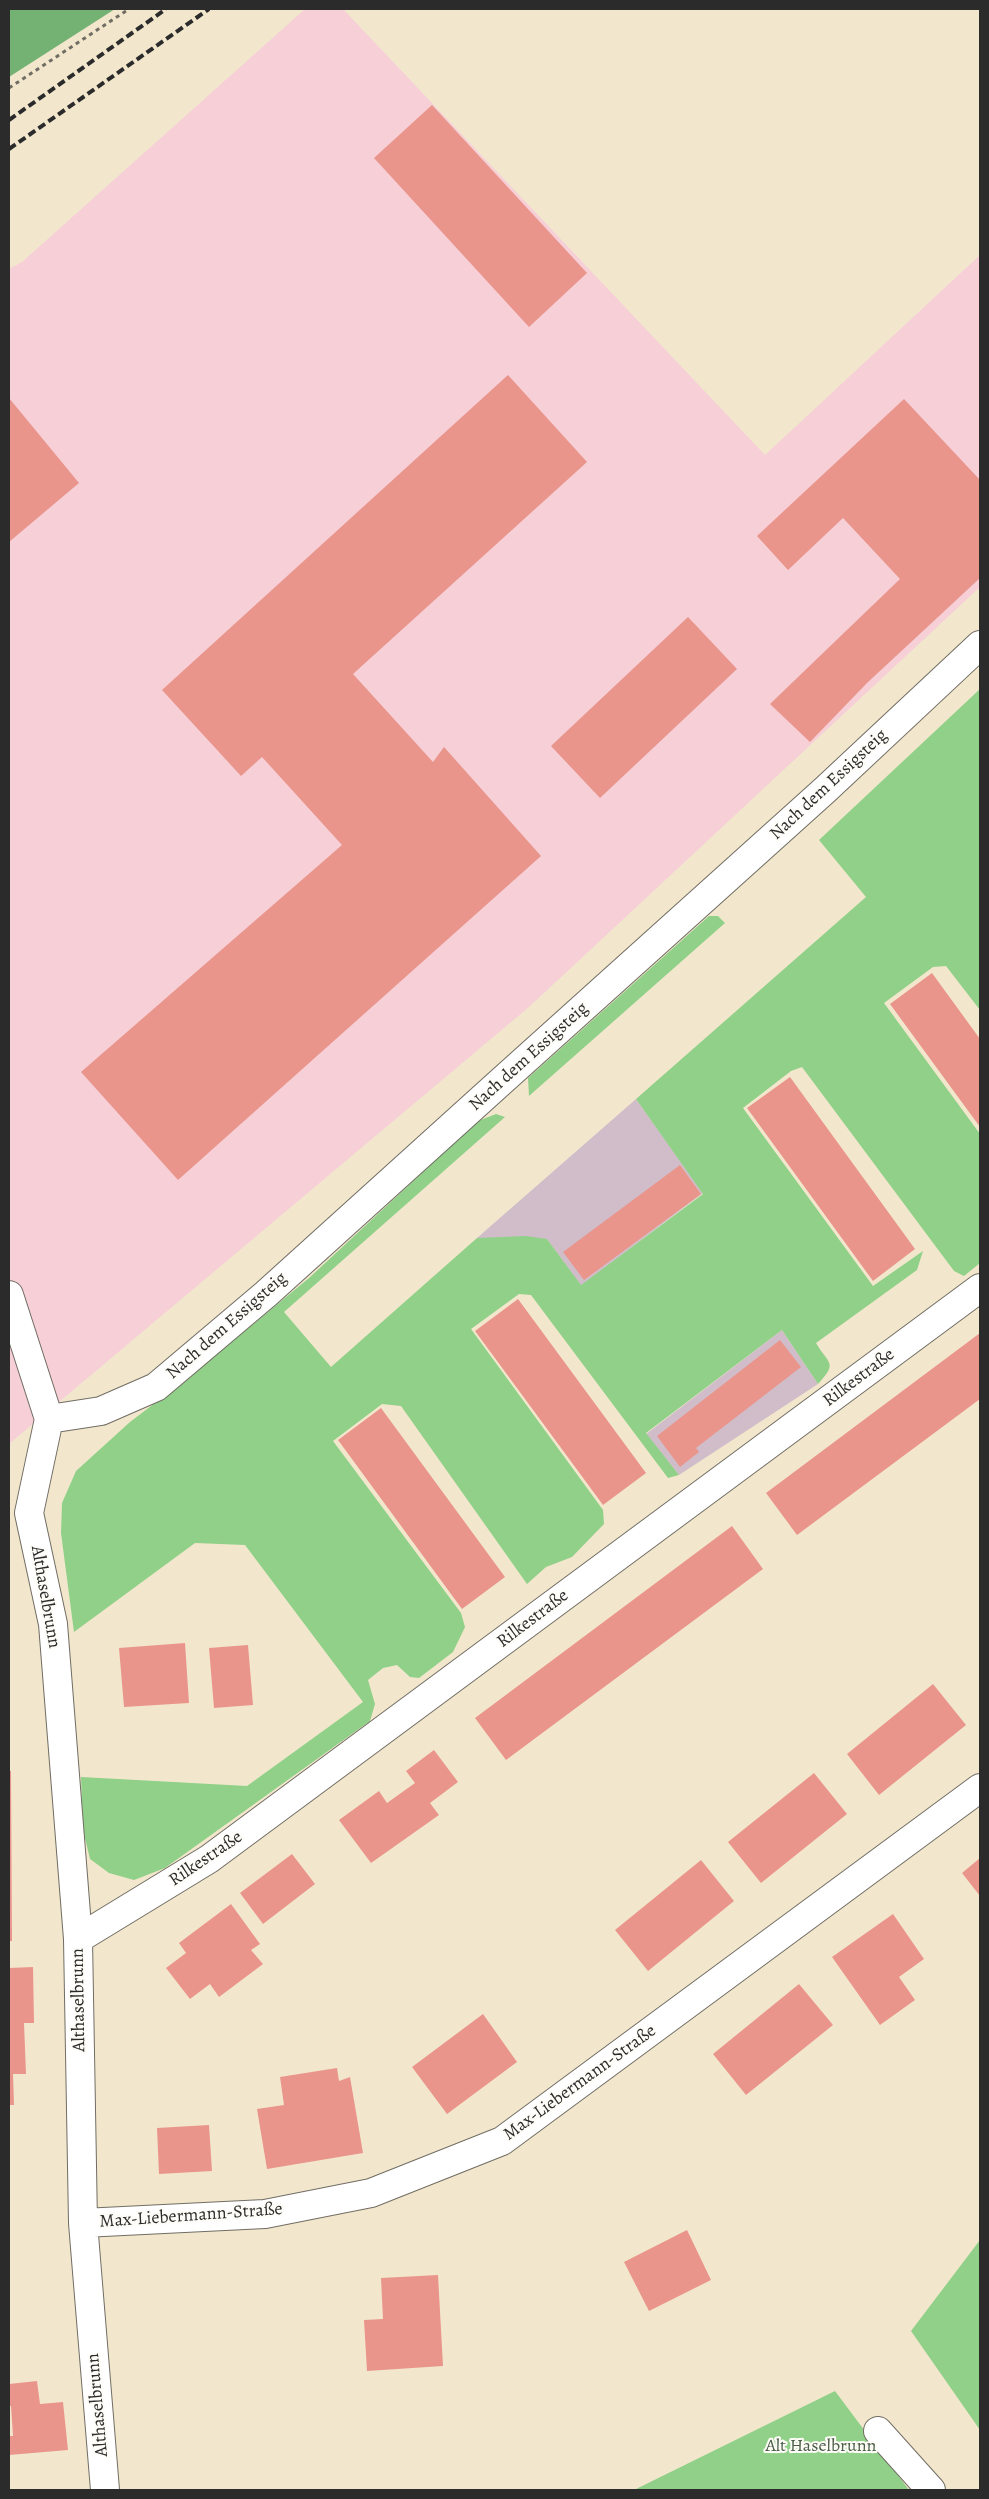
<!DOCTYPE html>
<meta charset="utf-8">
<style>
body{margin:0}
#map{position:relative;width:989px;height:2499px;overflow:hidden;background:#f2e7cd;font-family:Alegreya,serif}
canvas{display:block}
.frame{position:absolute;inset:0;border:10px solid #2b2b2b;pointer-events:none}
</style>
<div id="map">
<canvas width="989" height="2499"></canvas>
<div class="frame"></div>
</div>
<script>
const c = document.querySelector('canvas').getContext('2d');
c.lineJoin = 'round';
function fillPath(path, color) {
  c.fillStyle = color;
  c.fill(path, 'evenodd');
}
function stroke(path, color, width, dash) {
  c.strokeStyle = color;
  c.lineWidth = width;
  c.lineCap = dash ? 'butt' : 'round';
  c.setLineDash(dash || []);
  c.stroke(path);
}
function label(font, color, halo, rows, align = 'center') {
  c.font = font + ' Alegreya,serif';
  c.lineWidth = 4;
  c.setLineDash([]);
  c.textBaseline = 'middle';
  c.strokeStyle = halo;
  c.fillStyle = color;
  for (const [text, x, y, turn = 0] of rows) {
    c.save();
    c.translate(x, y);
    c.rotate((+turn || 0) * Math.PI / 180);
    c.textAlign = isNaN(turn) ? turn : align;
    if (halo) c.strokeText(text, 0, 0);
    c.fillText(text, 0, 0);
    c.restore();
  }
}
const built = new Path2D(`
 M305,9H343L765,455L980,255V587L529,1007L9,1444V269L22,262Z`);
const industrial = new Path2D(`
 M636,1099L703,1193L581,1286L547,1239L477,1238Z
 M782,1330L818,1384L679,1475L646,1434Z`);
const green = new Path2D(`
 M980,689V1010L946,966L933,967L884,1003L980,1134V1263L964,1276L954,1271L802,1067L791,1071L743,1108L873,1286L923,1251L917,1270L816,1343C829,1365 838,1362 818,1384L782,1330L646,1433L679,1475L668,1478L531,1295L519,1294L471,1329L603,1510L604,1524L572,1557L546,1567L527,1584L401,1406L382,1404L333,1441L461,1613L465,1627L453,1652L419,1678L410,1677L397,1665L383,1668L368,1680L375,1704L370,1721L165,1868L134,1880L109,1873L90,1859L83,1830L81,1777L247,1786L363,1702L245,1545L195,1543L74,1632L61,1533L62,1503L76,1471L130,1422L193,1374L309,1278L478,1121L496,1114L505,1117L284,1312L331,1367L477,1238L526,1236L547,1239L581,1285L703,1194L636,1099L866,897L819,840Z
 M709,916H718L725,923L529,1096L528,1078Z
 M980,2240V2430L911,2331Z
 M835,2391L909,2490H634Z`);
const forest = new Path2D(`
 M9,9H115L9,77Z`);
const building = new Path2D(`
 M432,105L587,273L529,327L374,158Z
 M508,375L587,462L353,674L433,762L444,747L541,856L178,1180L81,1072L342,845L262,757L241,776L162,690Z
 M9,398L79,483L9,542Z
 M904,399L980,480V578L867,683L810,742L770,704L900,579L843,518L788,570L757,536Z
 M688,617L737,669L600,798L551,746Z
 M932,973L980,1039V1127L890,1004Z
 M790,1077L915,1249L873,1281L747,1108Z
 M680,1165L701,1194L584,1280L563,1252Z
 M518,1299L646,1473L603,1505L475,1331Z
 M980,1333V1399L797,1535L766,1493Z
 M780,1340L801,1367L696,1448L699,1452L680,1467L657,1436Z
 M381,1408L505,1577L462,1609L338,1440Z
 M732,1526L763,1569L506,1760L475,1718Z
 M185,1643L189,1703L124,1707L119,1648Z
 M248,1645L253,1705L214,1708L209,1648Z
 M933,1684L966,1725L879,1795L847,1754Z
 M434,1750L458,1782L430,1803L439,1815L371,1863L339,1820L379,1791L387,1803L415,1783L406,1771Z
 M9,1771H11L12,1941H9Z
 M814,1773L847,1814L761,1883L728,1842Z
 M292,1854L315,1884L263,1924L240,1893Z
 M980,1858V1896L962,1873Z
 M701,1860L734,1901L648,1971L615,1930Z
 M231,1904L260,1944L251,1950L263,1964L219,1997L210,1984L190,1999L166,1968L186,1953L179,1943Z
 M893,1914L924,1959L899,1977L915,2000L880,2025L832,1957Z
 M33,1967L34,2023H24L26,2074H13L14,2105H9V1968Z
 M799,1984L833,2025L746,2095L713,2054Z
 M483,2014L517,2062L447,2114L412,2067Z
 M337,2068L339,2081L350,2077L363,2153L267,2169L257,2109L284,2105L280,2077Z
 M209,2125L212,2171L159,2174L157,2128Z
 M687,2230L711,2280L649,2311L624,2262Z
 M438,2275L443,2366L367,2371L364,2320L383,2319L381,2278Z
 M37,2381L40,2404L63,2402L68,2450L9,2455V2436H13L11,2406H9V2384Z`);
const path = new Path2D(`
 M9,88L129,9`);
const minor = new Path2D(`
 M9,1295L49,1419L29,1513L53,1624L78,1939L83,2223L105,2490
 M49,1419L101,1411L156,1387L266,1294L495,1087L825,790L980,645
 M78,1939L209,1859L980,1288
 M83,2223L265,2214L371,2193L502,2141L980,1788
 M878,2431L931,2490`);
const rail = new Path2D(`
 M9,120L166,9
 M9,149L209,9`);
const streetNames = [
 ["Nach dem Essigsteig",829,785,-43],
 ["Nach dem Essigsteig",529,1057,-42],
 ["Nach dem Essigsteig",227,1326,-41],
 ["Rilkestraße",859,1378,-37],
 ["Althaselbrunn",45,1597,80],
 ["Rilkestraße",533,1619,-37],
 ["Rilkestraße",206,1859,-34],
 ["Althaselbrunn",79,2000,-91],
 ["Max-Liebermann-Straße",580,2083,-36],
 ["Max-Liebermann-Straße",191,2216,-4],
 ["Althaselbrunn",98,2405,-95]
];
const parkNames = [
 ["Alt Haselbrunn",821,2447]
];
fillPath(built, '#f6cfd7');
fillPath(industrial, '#d1bdc9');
fillPath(green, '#90d088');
fillPath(forest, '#74b274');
fillPath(building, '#ea958b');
stroke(minor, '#716d64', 30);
stroke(path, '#716d64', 3, [4, 4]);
stroke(minor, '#fff', 28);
stroke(rail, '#2b2b2b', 4, [8, 4]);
label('18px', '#2b2b2b', '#fdfcf7', streetNames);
label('18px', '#495d47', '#fdfcf7', parkNames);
</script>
